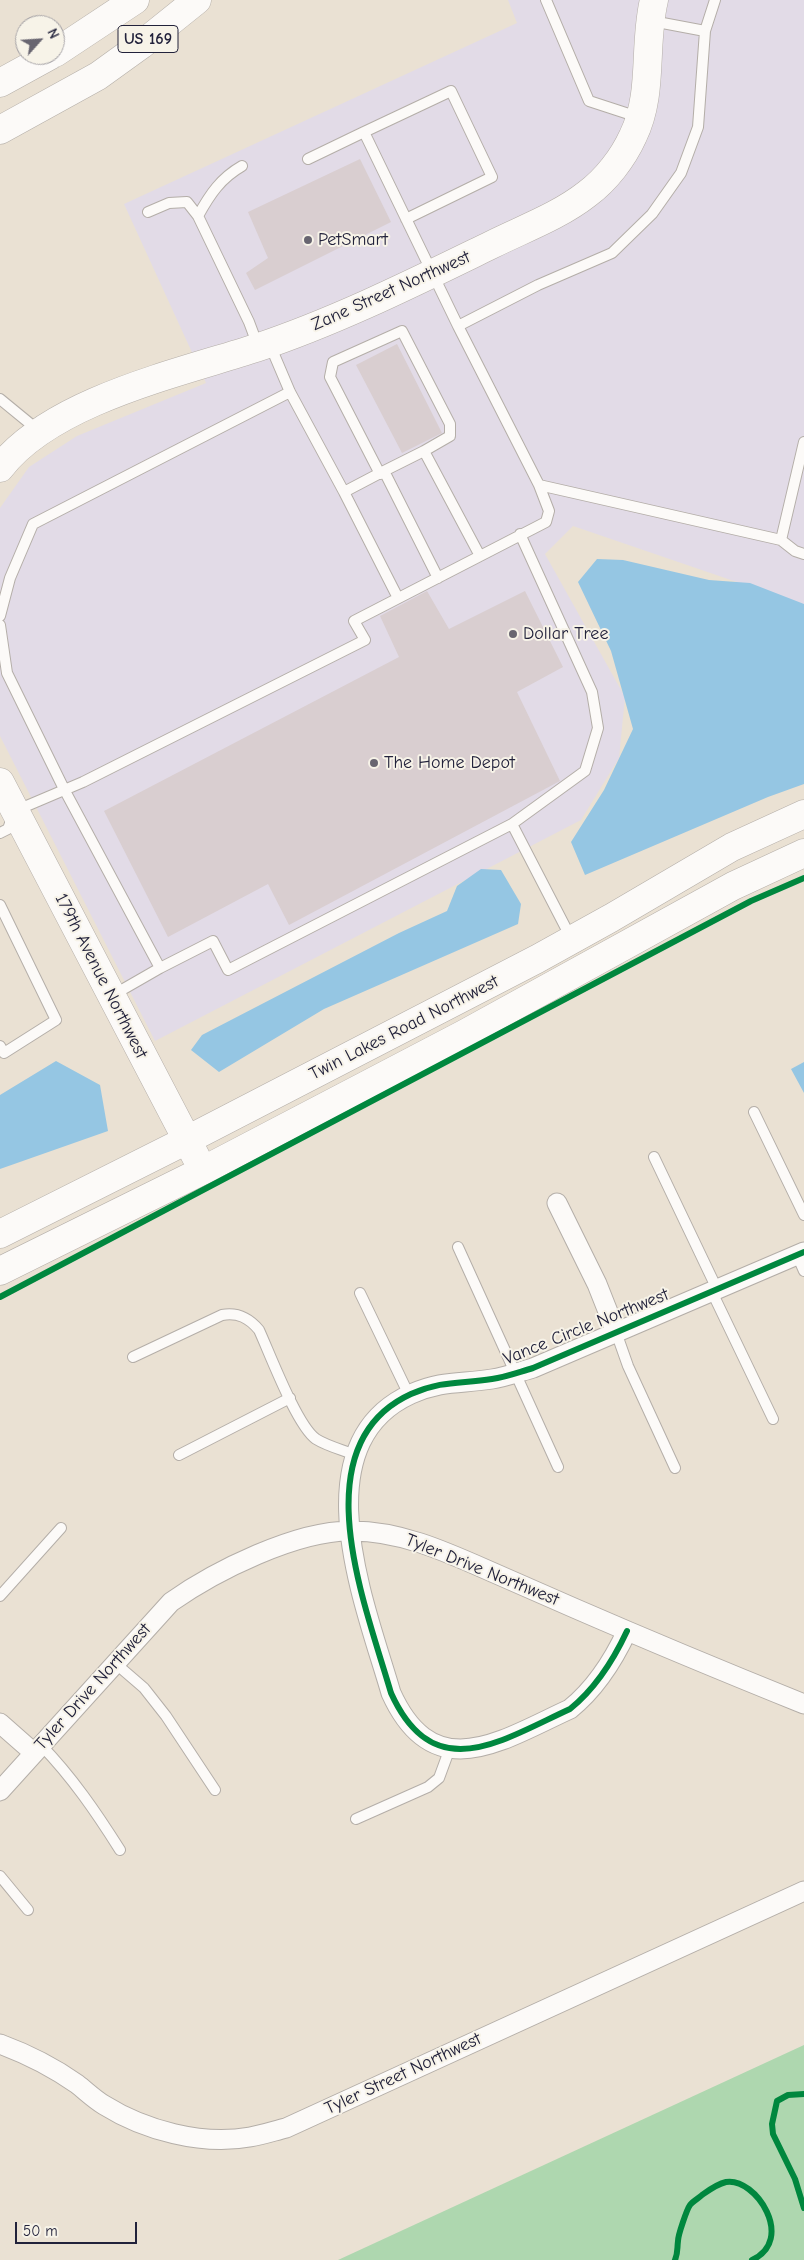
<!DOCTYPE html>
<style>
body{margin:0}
#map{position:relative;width:804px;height:2260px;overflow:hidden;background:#eae1d3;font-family:"Comic Neue",sans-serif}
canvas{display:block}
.north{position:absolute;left:15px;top:15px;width:50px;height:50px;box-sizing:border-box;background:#f7f3e8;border:1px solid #a29fa3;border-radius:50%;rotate:64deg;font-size:14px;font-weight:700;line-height:20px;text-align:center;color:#22223b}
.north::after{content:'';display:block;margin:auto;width:18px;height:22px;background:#686570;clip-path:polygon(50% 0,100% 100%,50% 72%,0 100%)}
.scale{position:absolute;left:15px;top:2222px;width:122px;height:22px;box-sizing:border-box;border:2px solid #22223b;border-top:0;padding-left:6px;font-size:15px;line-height:18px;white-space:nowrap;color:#22223b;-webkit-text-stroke:4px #f7f3e8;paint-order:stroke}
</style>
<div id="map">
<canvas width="804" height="2260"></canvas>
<div class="north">N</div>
<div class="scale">50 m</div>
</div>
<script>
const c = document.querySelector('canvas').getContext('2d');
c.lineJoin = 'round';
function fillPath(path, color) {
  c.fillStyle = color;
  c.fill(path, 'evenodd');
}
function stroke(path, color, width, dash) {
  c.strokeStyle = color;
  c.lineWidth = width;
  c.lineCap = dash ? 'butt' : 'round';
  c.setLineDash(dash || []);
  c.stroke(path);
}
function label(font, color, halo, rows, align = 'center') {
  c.font = font + ' "Comic Neue",sans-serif';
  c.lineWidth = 4;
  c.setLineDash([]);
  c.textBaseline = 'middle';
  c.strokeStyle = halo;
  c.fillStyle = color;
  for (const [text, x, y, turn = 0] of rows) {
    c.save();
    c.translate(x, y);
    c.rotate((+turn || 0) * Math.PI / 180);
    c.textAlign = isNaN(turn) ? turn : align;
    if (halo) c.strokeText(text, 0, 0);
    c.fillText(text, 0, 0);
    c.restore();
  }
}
const built = new Path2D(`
 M508,0H804V605L573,526L545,554L625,697L619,758L581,820L155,1041L0,736V508L29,467L77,436L206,383L124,204L517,23Z`);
const green = new Path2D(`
 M804,2045V2260H338Z`);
const water = new Path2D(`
 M597,559L623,560L709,580L750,583L804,604V784L768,797L585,875L571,842L604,790L633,729L611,651L578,582Z
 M481,869L501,870L521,904L518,924L324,1009L219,1072L191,1050L202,1035L399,933L447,911L457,886Z
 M56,1061L100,1085L108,1131L0,1169V1095Z
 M804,1062V1093L791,1069Z`);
const building = new Path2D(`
 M360,159L391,222L255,290L246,273L268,258L248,212Z
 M397,344L442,433L402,453L356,365Z
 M427,591L449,629L525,591L563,667L517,692L560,781L289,925L268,884L168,937L104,811L399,657L380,616Z`);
const lane = new Path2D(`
 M546,0L589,101L638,117
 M652,21L705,31
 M308,159L364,132
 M148,212L169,203L187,202L198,216L249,322L258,346
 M198,216C210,194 221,178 242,166
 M406,219L492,177L451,91L364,132L458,326
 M270,345L290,392L344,492L398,598
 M0,399L39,431
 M384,471L424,451L480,556
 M380,474L330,377L333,362L402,331L450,424V436L424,451
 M539,485L458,326L538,285L612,253L652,214L681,173L698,127L705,31L715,0
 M344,492L384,471L438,578
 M781,540L804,442
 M0,616L10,578L33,524L290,392
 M0,625L7,673L64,789L160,968L213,941L228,970L512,824L585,771L598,728L592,692L520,534
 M17,810L83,782L365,640L354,621L546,522L549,511L539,485L781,540L795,551L804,554
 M512,824L571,938
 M0,833L8,829L13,815
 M0,905L56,1020L4,1053L0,1046
 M113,995L160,968
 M754,1112L804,1215
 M654,1157L717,1289
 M458,1247L558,1467
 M797,1255L804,1271
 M712,1292L773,1419
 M360,1293L409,1395
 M616,1332L628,1366L675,1468
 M133,1357L222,1315C238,1312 249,1318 259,1330C270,1354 297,1426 316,1439C327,1446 343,1450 355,1455
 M179,1455L290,1398
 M0,1596L61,1528
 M115,1663L144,1688L166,1716L215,1790
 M41,1745C72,1777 96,1812 120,1850
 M356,1819L428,1787L439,1778L450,1748
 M0,1876L28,1910`);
const street = new Path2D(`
 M557,1203L597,1284L616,1332
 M627,1631C613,1661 596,1688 570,1709C502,1740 434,1788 391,1693C367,1609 299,1445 411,1394C443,1380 461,1384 492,1379C506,1377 519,1372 533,1368L804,1252
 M0,1723L34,1753
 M0,1791L171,1602C215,1571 297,1530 352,1531C399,1531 442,1550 485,1569C515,1582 545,1595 574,1608C650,1641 727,1673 804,1704
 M0,2044C27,2054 53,2067 77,2084C86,2091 94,2099 104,2105C144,2130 202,2146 250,2137C262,2135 274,2131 286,2128L804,1891`);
const secondary = new Path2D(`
 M0,468C51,401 179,373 256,348C337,321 415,282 491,245C523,229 559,216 587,194C606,180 623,158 633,136C654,93 643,46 654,0
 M0,782L196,1157
 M0,1234L187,1140L537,959L611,918L732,847L804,814
 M0,1271L202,1171L464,1034L733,886L804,853`);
const highway = new Path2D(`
 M55,53L135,0
 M0,83L51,55
 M0,130L98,76L141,45L197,0`);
const cycleway = new Path2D(`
 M0,1297L751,901L804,878
 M627,1631C613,1661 596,1688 570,1709C502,1740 434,1788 391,1693C367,1609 299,1445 411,1394C443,1380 461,1384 492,1379C506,1377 519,1372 533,1368L804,1252
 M804,2094L788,2095L777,2101L772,2124L773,2134L795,2179L804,2208
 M675,2260C678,2253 677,2249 678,2241C678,2235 687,2209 690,2205C693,2201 699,2198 702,2195C709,2190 717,2184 726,2182C756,2177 796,2240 752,2260`);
const markers = [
 [308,240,5,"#686570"],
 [513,634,5,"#686570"],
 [374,763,5,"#686570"]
];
const shields = [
 [148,39,60]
];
const shieldNames = [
 ["US 169",148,39]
];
const poiNames = [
 ["PetSmart",318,240],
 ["Dollar Tree",523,634],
 ["The Home Depot",384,763]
];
const streetNames = [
 ["Zane Street Northwest",391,291,-24],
 ["179th Avenue Northwest",101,976,63],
 ["Twin Lakes Road Northwest",404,1028,-27],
 ["Vance Circle Northwest",586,1327,-22],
 ["Tyler Drive Northwest",482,1570,22],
 ["Tyler Drive Northwest",93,1687,-48],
 ["Tyler Street Northwest",403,2074,-25]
];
fillPath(built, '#e2dbe7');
fillPath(green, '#aed7af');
fillPath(water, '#95c6e3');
fillPath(building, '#d9ced0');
stroke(lane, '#b4aea8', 12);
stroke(street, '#b4aea8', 21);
stroke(secondary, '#b4aea8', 29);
stroke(highway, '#b4aea8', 29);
stroke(lane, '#fcfaf8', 10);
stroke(street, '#fcfaf8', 19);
stroke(secondary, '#fcfaf8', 28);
stroke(highway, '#fcfaf8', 28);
stroke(cycleway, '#00873e', 6);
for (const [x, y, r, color] of markers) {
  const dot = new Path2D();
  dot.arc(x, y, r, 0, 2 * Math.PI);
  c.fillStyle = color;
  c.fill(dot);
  stroke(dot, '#f7f3e8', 2);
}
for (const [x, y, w] of shields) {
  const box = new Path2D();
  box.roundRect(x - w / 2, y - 13.5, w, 27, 4);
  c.fillStyle = '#f7f3e8';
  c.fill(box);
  stroke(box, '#22223b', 1);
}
label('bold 16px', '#22223b', null, shieldNames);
label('18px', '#22223b', '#f7f3e8', poiNames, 'left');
label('18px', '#22223b', '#f7f3e8', streetNames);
</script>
